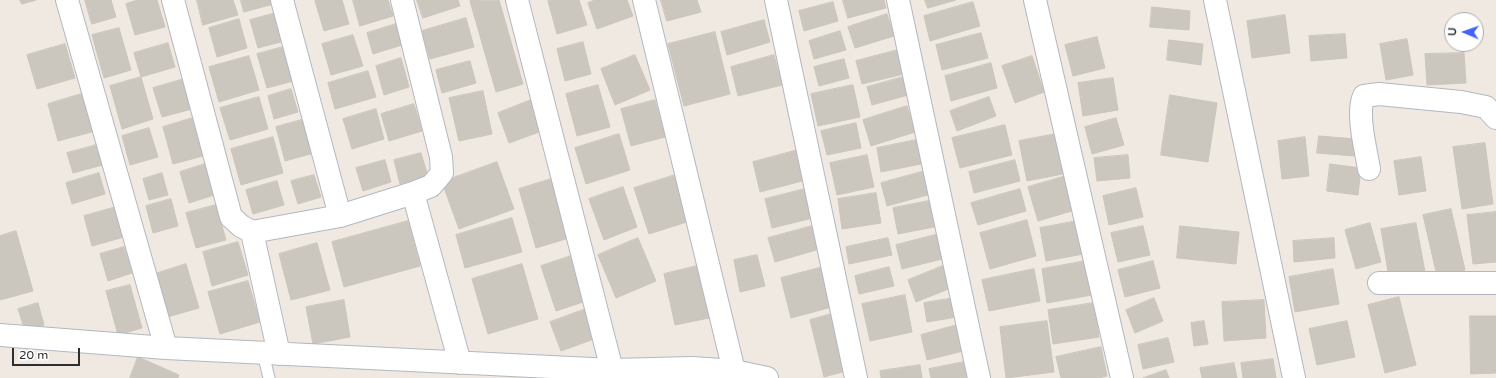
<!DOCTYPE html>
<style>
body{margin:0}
#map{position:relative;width:1496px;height:378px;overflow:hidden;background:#efe9e1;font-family:"Varela Round",sans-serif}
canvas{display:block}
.north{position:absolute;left:1444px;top:12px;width:40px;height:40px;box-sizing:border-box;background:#fff;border:1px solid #ababab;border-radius:50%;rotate:272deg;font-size:11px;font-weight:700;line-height:16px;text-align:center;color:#2e2e2e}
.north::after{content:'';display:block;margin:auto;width:14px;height:18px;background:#4264fb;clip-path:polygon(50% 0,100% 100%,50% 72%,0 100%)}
.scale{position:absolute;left:12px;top:348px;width:68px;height:18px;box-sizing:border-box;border:2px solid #2e2e2e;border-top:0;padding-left:5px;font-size:12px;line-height:14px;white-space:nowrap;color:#2e2e2e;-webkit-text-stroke:3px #fff;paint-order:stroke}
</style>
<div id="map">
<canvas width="1496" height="378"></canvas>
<div class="north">U</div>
<div class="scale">20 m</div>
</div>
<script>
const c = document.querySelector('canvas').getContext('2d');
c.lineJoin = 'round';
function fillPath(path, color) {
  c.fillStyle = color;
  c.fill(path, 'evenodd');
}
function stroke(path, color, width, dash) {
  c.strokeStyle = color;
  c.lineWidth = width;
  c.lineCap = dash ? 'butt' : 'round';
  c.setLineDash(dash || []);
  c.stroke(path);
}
const building = new Path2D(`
 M20,0H36L22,4Z
 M85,0H111L116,17L92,24Z
 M138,0H157L165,27L135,35L126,4Z
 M197,0H233L238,15L203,25Z
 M241,0H276L277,3L244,12Z
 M318,0H342L349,24L324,31L315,1Z
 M353,0H388L393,16L360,26Z
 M417,0H458L460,6L423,18Z
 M499,0L523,84L496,92L470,1Z
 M553,0H579L587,25L557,34L548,1Z
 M595,0H627L633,16L597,29L588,3Z
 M661,0H697L701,12L667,21Z
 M843,0H884L886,8L848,18Z
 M925,0H956L928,8Z
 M833,2L838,21L804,31L799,11Z
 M973,2L980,26L930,41L924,16Z
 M1152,7L1190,11L1189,30L1150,27Z
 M276,13L284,41L258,48L250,20Z
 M887,14L894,36L855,48L848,27Z
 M1285,15L1290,53L1252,58L1247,21Z
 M466,18L474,47L430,59L422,31Z
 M239,19L247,48L217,57L209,28Z
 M764,20L770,42L727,55L721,32Z
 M396,24L402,45L373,54L367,33Z
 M119,28L131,70L104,78L92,35Z
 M840,31L846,50L814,59L809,41Z
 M715,32L730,94L684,106L668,44Z
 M981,33L988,58L942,70L936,45Z
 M1345,34L1347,58L1311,61L1309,36Z
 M353,35L363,66L331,75L322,44Z
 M1097,37L1105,68L1073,76L1065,45Z
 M1407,39L1413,75L1386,80L1380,44Z
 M1169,40L1203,44L1201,65L1167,60Z
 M583,42L591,74L565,81L557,49Z
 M168,43L175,67L141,77L134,53Z
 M65,44L75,78L37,89L27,55Z
 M287,46L297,80L267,88L257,54Z
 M898,50L904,74L862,84L856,61Z
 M1464,53L1466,83L1427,85L1425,54Z
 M635,55L650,90L615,105L601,69Z
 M774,55L782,85L738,96L731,67Z
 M249,56L259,90L219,102L209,67Z
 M1032,56L1044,92L1015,103L1002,66Z
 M401,58L409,87L384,95L376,66Z
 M844,59L849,78L819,86L814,67Z
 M470,61L476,83L442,93L436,70Z
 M991,63L997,88L951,101L945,76Z
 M368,71L376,97L335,109L328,83Z
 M907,76L912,94L872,105L867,87Z
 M141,77L153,119L122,129L110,86Z
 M1113,78L1118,110L1083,116L1078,83Z
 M184,79L192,109L162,117L153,88Z
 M598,85L610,127L577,136L566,94Z
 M853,85L860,117L818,126L811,94Z
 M291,89L298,112L274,119L268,96Z
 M483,91L492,134L459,141L449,98Z
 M88,92L99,130L58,141L48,104Z
 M1170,95L1217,103L1208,162L1161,155Z
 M259,97L268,129L230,140L220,108Z
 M989,97L996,116L957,131L950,111Z
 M531,100L542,131L509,143L498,113Z
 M655,100L665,137L631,146L621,109Z
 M414,104L422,131L389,141L381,114Z
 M907,106L915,132L871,146L863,120Z
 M376,109L384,139L352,149L343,119Z
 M196,117L207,155L173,164L163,127Z
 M1116,118L1124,145L1092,154L1085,127Z
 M305,119L314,153L285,161L276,127Z
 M856,123L861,148L827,155L821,131Z
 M1005,125L1012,155L960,168L952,138Z
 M149,128L158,157L130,165L122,136Z
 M619,134L630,170L586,184L575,148Z
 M1056,134L1063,174L1027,181L1019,141Z
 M1319,136L1356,139L1354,156L1317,153Z
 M273,137L283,173L241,185L231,149Z
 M1305,137L1309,176L1282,179L1278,141Z
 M921,139L926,163L881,172L877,148Z
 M1485,143L1493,204L1462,209L1453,147Z
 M100,144L106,164L73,173L67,153Z
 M798,150L806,180L760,192L753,162Z
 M421,153L428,176L400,184L394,160Z
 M867,155L874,187L837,195L830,163Z
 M1128,155L1130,178L1097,181L1094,158Z
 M1421,157L1426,191L1399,195L1394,161Z
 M385,160L391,182L363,191L356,168Z
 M1015,160L1020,181L974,193L969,172Z
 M497,162L514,209L459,229L442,182Z
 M205,164L214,195L189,203L180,172Z
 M1330,164L1361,168L1358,195L1327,191Z
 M925,171L931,194L887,206L881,183Z
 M99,173L105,194L72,204L66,183Z
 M162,173L168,195L149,200L143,179Z
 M314,175L321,197L298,204L291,181Z
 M675,175L690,221L649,234L634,188Z
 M1066,176L1075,210L1038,221L1028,187Z
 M551,179L569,238L536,248L519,189Z
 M277,181L284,205L253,214L246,190Z
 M623,187L637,227L604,240L589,199Z
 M1136,188L1143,217L1109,225L1103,196Z
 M805,189L813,218L772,228L765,199Z
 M1020,189L1026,211L978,225L971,203Z
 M876,193L881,223L842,229L838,199Z
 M171,199L178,226L153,233L146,206Z
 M939,199L944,225L898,234L893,208Z
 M216,205L226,240L196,248L186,213Z
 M116,207L124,237L92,246L84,216Z
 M1451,209L1465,270L1437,276L1423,215Z
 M1496,212V262L1473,264L1467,215Z
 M512,218L522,252L465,268L456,235Z
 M1027,220L1036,256L990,269L980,233Z
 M408,221L420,266L344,287L332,242Z
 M1077,221L1083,254L1046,261L1040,228Z
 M1370,223L1381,262L1356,269L1345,230Z
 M1416,223L1425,272L1389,278L1381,229Z
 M816,225L823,248L775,262L768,238Z
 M1143,226L1150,255L1118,262L1111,233Z
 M1180,226L1239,232L1236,264L1177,258Z
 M16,231L33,291L0,300V236Z
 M939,234L946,258L902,269L896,245Z
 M638,238L656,281L616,298L598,255Z
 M888,238L892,255L849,264L846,247Z
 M1334,238L1335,258L1294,262L1293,241Z
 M238,242L248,275L212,286L203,252Z
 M317,243L330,290L291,300L279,254Z
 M124,247L132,273L108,281L100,254Z
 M574,255L589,300L556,311L541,266Z
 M757,255L765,286L740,292L734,260Z
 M1086,261L1092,295L1047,303L1042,269Z
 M1153,261L1160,288L1125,297L1118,270Z
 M186,264L199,308L164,318L152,275Z
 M522,264L538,319L488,334L472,279Z
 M697,266L709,318L675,325L664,274Z
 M943,266L951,288L916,302L908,280Z
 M823,267L832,307L791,318L781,278Z
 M889,267L894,286L859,294L855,276Z
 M1034,269L1040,301L989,311L982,280Z
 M1333,269L1339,304L1295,312L1289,277Z
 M248,281L260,322L220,334L208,292Z
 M130,285L142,328L118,335L106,291Z
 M905,295L912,332L870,341L862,304Z
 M1399,297L1416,365L1385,373L1368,305Z
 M954,298L957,317L927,322L924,303Z
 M1154,298L1163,321L1135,333L1126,310Z
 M344,300L350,337L313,344L306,307Z
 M1264,300L1266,338L1224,341L1222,302Z
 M38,303L44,325L25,331L18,309Z
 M1094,303L1099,337L1053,344L1048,310Z
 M586,309L597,338L561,351L550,322Z
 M835,313L850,370L824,377L810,320Z
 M1470,316H1496V373L1471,374Z
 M1047,321L1054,372L1006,378L1000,327Z
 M1204,321L1208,344L1194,346L1191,323Z
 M1347,321L1355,357L1317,365L1309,329Z
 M957,325L963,351L927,360L921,335Z
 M1168,338L1174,362L1143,369L1138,345Z
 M1101,347L1107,376L1098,378H1061L1056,357Z
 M138,357L179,375L178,378H130Z
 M1273,359L1276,378H1243L1241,363Z
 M964,362L968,378H931L929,369Z
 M1234,363L1237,378H1202L1200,368Z
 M920,365L922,378H881L880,371Z
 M1166,370L1169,378H1143Z`);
const lane = new Path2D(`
 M263,353L269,378`);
const street = new Path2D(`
 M67,0L166,348
 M173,0L231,217L241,226L252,232L340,216L413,193
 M282,0L340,216
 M402,0L441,157L442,173L431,186L413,193L460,363
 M517,0L612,370
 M644,0L734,371L733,378
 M776,0L856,378
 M898,0L979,378
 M1035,0L1122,378
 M1215,0L1294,378
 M1369,169C1366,150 1356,113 1364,96L1379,94L1461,102L1486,107L1496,118
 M252,232L279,354
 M1379,283H1496
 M0,335L166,348L612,370L693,368L734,371L767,378`);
fillPath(building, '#cbc7bf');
stroke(building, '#cbc5ba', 1);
stroke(lane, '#b4b7c1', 13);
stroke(street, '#b4b7c1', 24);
stroke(lane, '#fff', 11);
stroke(street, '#fff', 22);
</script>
